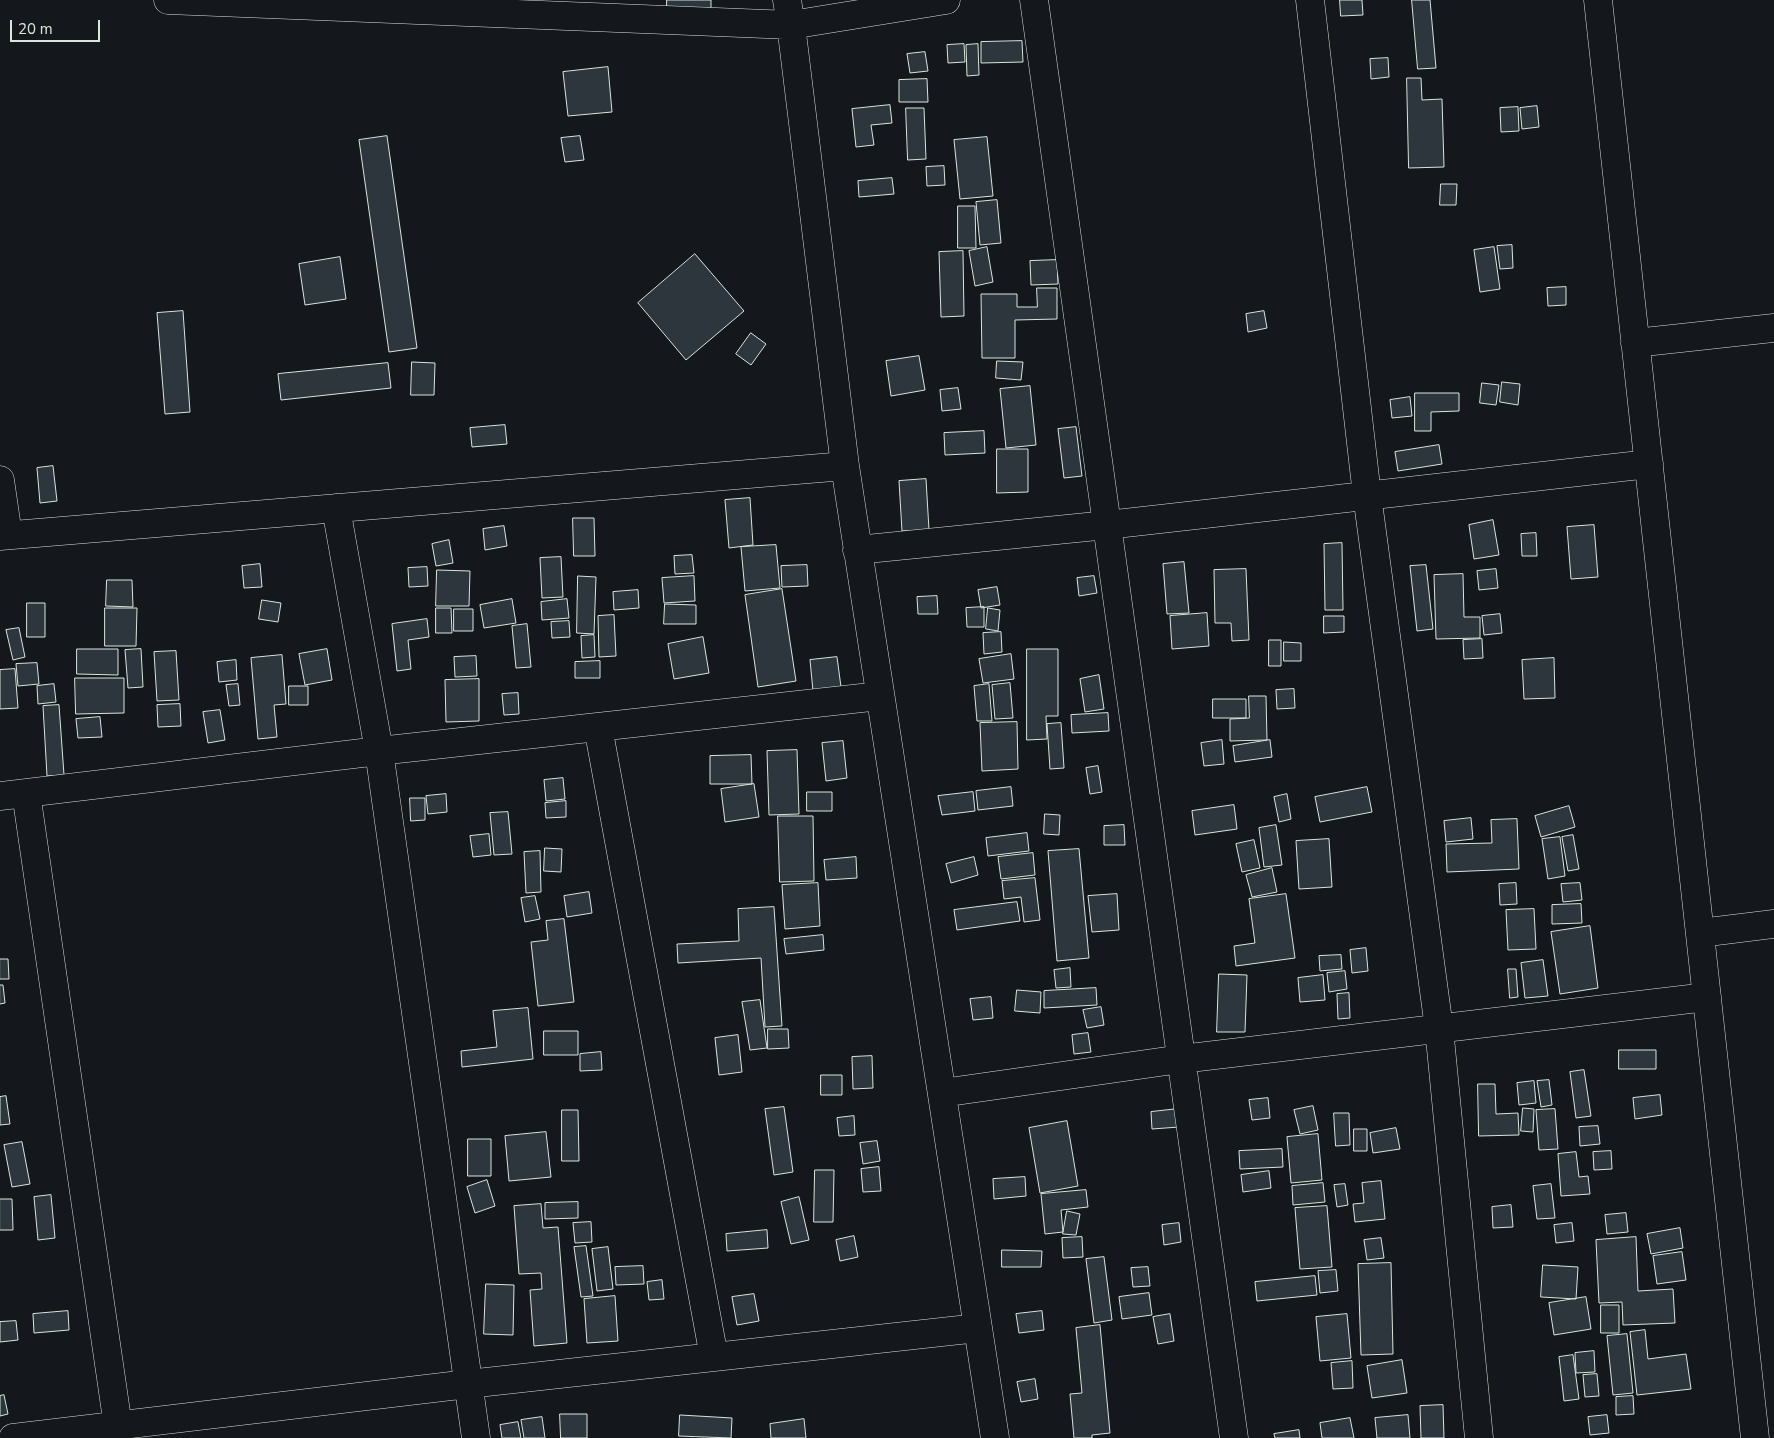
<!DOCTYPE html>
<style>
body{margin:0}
#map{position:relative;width:1774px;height:1438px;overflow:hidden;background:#14181c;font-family:"Nunito Sans",sans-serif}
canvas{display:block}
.scale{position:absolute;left:10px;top:20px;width:90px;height:22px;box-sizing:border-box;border:2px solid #d8e6dc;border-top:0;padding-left:6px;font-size:15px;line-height:18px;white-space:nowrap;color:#d8e6dc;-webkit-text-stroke:4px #14181c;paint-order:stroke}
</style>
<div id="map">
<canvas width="1774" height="1438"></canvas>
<div class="scale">20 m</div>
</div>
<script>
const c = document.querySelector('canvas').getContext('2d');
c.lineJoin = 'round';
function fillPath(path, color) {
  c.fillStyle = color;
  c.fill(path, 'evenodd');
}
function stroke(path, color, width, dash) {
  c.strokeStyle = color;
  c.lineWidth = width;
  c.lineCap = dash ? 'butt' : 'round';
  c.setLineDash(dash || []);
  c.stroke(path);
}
const building = new Path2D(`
 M667,0H711V8H667Z
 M1340,0H1362L1363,15L1341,16Z
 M1412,0H1430L1436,68L1418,69Z
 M1022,41L1023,62L981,63V42Z
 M964,44L965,62L948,63L947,45Z
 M978,44L979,75L967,76L966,45Z
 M925,52L928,71L910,73L907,54Z
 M1388,58L1389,77L1371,79L1370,59Z
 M608,67L612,112L568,116L563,72Z
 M1407,78H1421L1422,100L1442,99L1444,167L1409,168Z
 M927,79L928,102H899V80Z
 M890,105L892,123L871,125L874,145L856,147L852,109Z
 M1537,106L1539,127L1522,129L1520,108Z
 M1518,107L1519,131L1501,132L1500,108Z
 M906,108H924L926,159L908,160Z
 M387,136L417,348L389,352L359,140Z
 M580,136L584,160L565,162L561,138Z
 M987,137L993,196L960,199L954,140Z
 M944,166L945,185L927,186L926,167Z
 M892,178L894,194L859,197L858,181Z
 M1441,184H1457L1456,205H1440Z
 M997,200L1001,243L980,245L976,202Z
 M958,206H975L976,248H958Z
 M1512,245L1513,268L1500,269L1497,246Z
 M987,247L993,282L975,286L969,251Z
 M1494,247L1500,289L1480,292L1474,250Z
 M963,251L964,316L941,317L939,252Z
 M695,254L744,311L686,360L638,303Z
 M340,257L346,299L305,305L299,264Z
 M1057,260L1058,284L1031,285L1030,261Z
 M1566,287V305L1548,306L1547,288Z
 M1037,288H1057V319L1015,320V358H982L981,294H1017V307H1037Z
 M183,311L190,412L165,414L157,313Z
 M1264,311L1267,328L1248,332L1246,314Z
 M751,333L766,344L751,365L736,354Z
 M919,356L925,390L891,396L886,361Z
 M997,361L1023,362L1021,380L996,378Z
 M412,362L435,363L434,395H411Z
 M388,363L391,388L281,400L278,374Z
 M1502,382L1520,384L1518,405L1500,402Z
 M1482,383L1499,385L1496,405L1480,403Z
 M1030,386L1036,445L1006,448L1000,389Z
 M958,388L961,409L942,411L940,390Z
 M1415,393H1459V411L1431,412V431H1415Z
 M1410,397L1412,416L1392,418L1390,400Z
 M505,425L507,444L472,447L470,428Z
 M1076,427L1082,476L1064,478L1058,429Z
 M984,431L985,453L945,455L944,433Z
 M1439,445L1442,464L1398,471L1395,452Z
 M997,449H1028V492L997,493Z
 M53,466L57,501L40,503L37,468Z
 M926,479L929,530L902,531L899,481Z
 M750,498L753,545L729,548L725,500Z
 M573,518H594L595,556H574Z
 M1493,520L1499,555L1474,559L1469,525Z
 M1594,525L1598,577L1571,579L1567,527Z
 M504,526L507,546L485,550L483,529Z
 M1536,533L1537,556H1522L1521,534Z
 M449,540L453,563L436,566L432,544Z
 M1342,543L1343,610H1325L1324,544Z
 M776,545L780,588L745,591L741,547Z
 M692,555L694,573L675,574L674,556Z
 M561,557L563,597L542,598L540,558Z
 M1184,562L1189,613L1167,614L1163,564Z
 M260,564L262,587L244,588L242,566Z
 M807,565L808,586L782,587L781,566Z
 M1426,565L1433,629L1417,631L1410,566Z
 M427,567L428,586L409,587L408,568Z
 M1246,569L1249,640L1232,641L1231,623H1215L1214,570Z
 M1496,569L1498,588L1479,590L1477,571Z
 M437,570L470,571L469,606H436Z
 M1463,574L1464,617H1480V638L1436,639L1434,575Z
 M578,576L596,577L594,634L577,633Z
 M694,576L695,601L664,603L662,578Z
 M1094,576L1097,593L1079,596L1077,578Z
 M107,580H132L133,607L106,606Z
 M997,587L1000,605L981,608L978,590Z
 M782,589L796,681L758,687L745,595Z
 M638,590L639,608L614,610L613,592Z
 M937,596L938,614H918L917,597Z
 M512,599L516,623L484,628L480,605Z
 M567,599L569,618L542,620L541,602Z
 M262,600L281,603L278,622L259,619Z
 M27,603H45V637H27Z
 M665,604L696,605V624H664Z
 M984,607V627H967L966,608Z
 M105,608H137L136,646H105Z
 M436,608H451L452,633H436Z
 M988,608L1000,610L998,631L986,629Z
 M454,609H473V631H454Z
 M1207,613L1209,646L1172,649L1170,616Z
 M1500,614L1502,633L1484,635L1482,616Z
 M614,615L616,656L599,657L598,616Z
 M1324,616H1344V632L1324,633Z
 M427,619L429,637L408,640L411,669L397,671L392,624Z
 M569,621L570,637L552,638L551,622Z
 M527,624L531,667L516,668L512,626Z
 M19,628L25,657L13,660L6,630Z
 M1001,632L1002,652L984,654L983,633Z
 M594,635L595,657L582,658L581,636Z
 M703,637L709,673L674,679L668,644Z
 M1482,639L1483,658L1464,659L1463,640Z
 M1269,640H1281V666H1269Z
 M1284,642L1301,643V661H1284Z
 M77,649H118V675L77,674Z
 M141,649L143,687L128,688L125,650Z
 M327,649L332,680L305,685L299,654Z
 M1027,649H1058V716H1046L1047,739L1027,740Z
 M176,651L179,700L157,701L154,652Z
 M1011,654L1014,679L983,683L979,659Z
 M282,655L286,704L274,705L277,737L258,739L251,658Z
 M476,656L477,676L455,677L454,657Z
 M837,657L841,687L813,691L810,660Z
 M1554,658L1555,698L1524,699L1522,660Z
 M236,660L237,680L219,682L217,662Z
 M600,661V678H575V662Z
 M37,663L39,684L18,686L16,664Z
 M15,669L18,708L0,709V670Z
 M1099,675L1104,709L1085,712L1080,679Z
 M75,678H124V713L76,714Z
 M479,679V721L446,722L445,680Z
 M1010,683L1013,718L995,719L992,685Z
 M54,684L56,702L38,704L37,686Z
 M238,684L240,705L229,706L226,685Z
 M989,684L992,721H977L974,686Z
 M289,686H308V705H289Z
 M1294,689L1295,708L1277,709L1276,690Z
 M518,693L519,714L504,715L502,694Z
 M1249,696H1266L1267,740L1230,741V719L1249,718Z
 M1213,699H1246V718H1213Z
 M180,704L181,726L158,727L157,705Z
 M59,705L64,775L47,776L43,706Z
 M220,710L225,740L208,743L203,712Z
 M1108,713L1109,731L1072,733L1071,715Z
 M100,717L102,737L78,738L76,719Z
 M1017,722L1018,769L982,771L980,723Z
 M1061,723L1064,768L1050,769L1047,724Z
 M1222,740L1224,764L1204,766L1201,743Z
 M1270,740L1272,757L1235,762L1233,746Z
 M843,741L847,778L826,781L822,743Z
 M797,750L799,814L769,815L767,751Z
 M751,755L752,784H710V756Z
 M1098,766L1102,792L1090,794L1086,768Z
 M563,778L565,799L546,801L544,780Z
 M754,784L759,817L725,822L721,789Z
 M1011,787L1013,806L978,810L976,791Z
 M1367,787L1372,812L1320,822L1315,797Z
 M807,792H832V811H807Z
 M973,792L975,811L942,815L938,796Z
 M446,794L447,812L428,814L426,796Z
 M1287,794L1291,819L1279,822L1274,797Z
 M410,798H425V820L411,821Z
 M566,801V817L546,818L545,803Z
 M1234,805L1237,829L1195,835L1192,811Z
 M1569,806L1575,827L1541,837L1535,816Z
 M508,812L512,854L494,855L490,813Z
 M1045,814L1060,815L1059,835L1044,834Z
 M778,816H813L814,881L780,882Z
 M1471,818L1473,839L1446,842L1444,821Z
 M1517,819L1519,869L1447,872L1446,844L1492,843L1491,820Z
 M1124,825L1125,845H1104V826Z
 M1276,825L1282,865L1264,867L1259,828Z
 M1027,833L1029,851L988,856L986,838Z
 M489,834L491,855L473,857L470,836Z
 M1573,835L1579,869L1568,871L1562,837Z
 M1560,837L1565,876L1548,879L1542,839Z
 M1329,839L1332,887L1299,889L1296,841Z
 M1254,840L1260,868L1242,872L1236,844Z
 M545,848L562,849L561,872L544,871Z
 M1079,849L1089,958L1057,961L1048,851Z
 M540,851L541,892L526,893L524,852Z
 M1033,853L1035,875L1001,879L998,857Z
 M856,857L857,878L826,880L824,860Z
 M974,857L978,875L951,883L946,864Z
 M1272,868L1277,892L1252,897L1246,875Z
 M1035,878L1040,920L1024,922L1021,897L1004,899L1002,881Z
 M818,883L820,926L785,929L782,885Z
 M1516,883L1517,904L1500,905L1499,884Z
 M1580,883L1582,900L1563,902L1561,884Z
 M589,892L592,913L567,917L564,896Z
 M1117,894L1119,930L1092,932L1088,896Z
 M1286,894L1295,958L1236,966L1234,946L1255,943L1249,899Z
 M535,896L540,919L525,922L521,898Z
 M1017,902L1020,921L957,930L954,910Z
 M1581,904L1582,923L1552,924V905Z
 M774,907L782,1026L765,1027L761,958L678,963L677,944L739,941L738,909Z
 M1534,909L1536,949L1508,950L1506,910Z
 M564,919L574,1002L538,1006L531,942L548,940L546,921Z
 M1590,926L1598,988L1560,994L1551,932Z
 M823,935L824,950L786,954L784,939Z
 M1366,948L1368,971L1352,973L1350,950Z
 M1341,955L1342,969L1320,971L1319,956Z
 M0,959H8L9,979H0Z
 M1543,960L1548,996L1525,998L1521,963Z
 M1070,968L1071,987L1056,988L1054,970Z
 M1508,969H1516L1518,997L1510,998Z
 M1345,971L1347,989L1329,992L1327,973Z
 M1219,974L1247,975L1245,1032H1217Z
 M1323,975L1325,1000L1300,1002L1298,978Z
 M0,985H3L5,1003L0,1004Z
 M1096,988L1097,1005L1044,1008V991Z
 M1017,990L1041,992L1040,1013L1015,1011Z
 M1349,993L1350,1018L1338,1019L1337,994Z
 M991,997L993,1018L973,1020L970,999Z
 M760,1000L767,1048L750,1050L742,1002Z
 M1101,1007L1104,1025L1087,1028L1083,1010Z
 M528,1008L533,1059L462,1067L461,1051L497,1047L493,1011Z
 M768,1029H788L789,1048L768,1049Z
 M544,1031H578V1055H544Z
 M1088,1033L1091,1052L1074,1054L1072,1035Z
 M738,1035L742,1072L719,1075L715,1038Z
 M1619,1050H1656V1069H1619Z
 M601,1052L602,1070L580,1071V1054Z
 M872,1056L873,1088L853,1089L852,1057Z
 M1584,1070L1591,1116L1576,1118L1570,1072Z
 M821,1075H842V1095H821Z
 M1549,1080L1552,1105L1541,1107L1537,1081Z
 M1534,1081L1536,1103L1519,1105L1517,1083Z
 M1478,1084H1495L1496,1114L1518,1113L1519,1135L1479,1136Z
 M1660,1095L1662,1115L1635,1119L1633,1098Z
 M6,1096L10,1124L0,1125V1097Z
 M1268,1098L1270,1118L1252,1120L1249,1100Z
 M1313,1106L1318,1130L1300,1134L1294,1110Z
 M784,1107L793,1172L774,1175L765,1109Z
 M1523,1108L1534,1109L1533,1132L1521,1131Z
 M1178,1109L1179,1127L1152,1129L1151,1112Z
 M1555,1109L1558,1149L1539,1150L1536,1110Z
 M562,1110H578L579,1161H562Z
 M1334,1113H1349L1350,1145L1336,1146Z
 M854,1116L855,1135L839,1136L837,1118Z
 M1067,1121L1078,1186L1040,1193L1029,1128Z
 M1598,1126L1600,1144L1580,1146L1579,1127Z
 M1396,1128L1400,1149L1373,1153L1370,1133Z
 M1354,1129H1367V1151H1354Z
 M546,1132L551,1177L509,1181L505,1136Z
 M1318,1134L1322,1180L1291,1183L1287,1137Z
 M468,1139H491V1176H468Z
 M877,1141L880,1161L863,1164L860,1143Z
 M22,1142L30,1184L12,1187L4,1145Z
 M1282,1149L1283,1167L1240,1169L1239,1151Z
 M1611,1151L1612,1169L1594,1170L1593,1152Z
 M1576,1152L1579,1177L1588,1176L1590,1194L1561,1196L1558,1154Z
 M879,1167L881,1191L863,1192L861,1169Z
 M815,1170H834L833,1222H814Z
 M1269,1171L1271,1188L1243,1192L1241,1175Z
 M1025,1177L1026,1196L994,1199L993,1179Z
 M487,1180L495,1206L475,1213L467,1187Z
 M1381,1181L1385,1219L1355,1222L1353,1204L1364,1203L1362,1183Z
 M1323,1183L1325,1202L1293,1205L1292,1186Z
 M1345,1184L1348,1205L1337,1207L1334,1185Z
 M1551,1184L1555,1218L1537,1219L1533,1186Z
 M1086,1190L1088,1207L1061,1210L1063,1232L1045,1234L1041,1194Z
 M51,1195L55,1238L38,1240L34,1197Z
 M799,1197L809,1240L791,1244L781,1202Z
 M0,1199H12L13,1230H0Z
 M578,1202V1218L545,1219V1203Z
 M541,1204L543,1228L558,1227L567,1343L534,1346L530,1290L542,1289L541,1273L519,1274L514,1206Z
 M1511,1205L1513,1227L1493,1228L1492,1207Z
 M1327,1206L1332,1267L1300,1269L1295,1208Z
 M1067,1211L1080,1214L1076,1235L1063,1234Z
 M1626,1213L1628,1232L1607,1234L1605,1215Z
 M591,1222L592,1242L575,1243L573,1223Z
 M1179,1223L1181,1242L1164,1245L1162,1225Z
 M1572,1223L1574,1241L1556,1243L1554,1225Z
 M1680,1228L1683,1248L1651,1254L1647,1234Z
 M767,1230L768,1248L727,1251L726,1234Z
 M854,1236L858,1257L840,1261L836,1240Z
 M1082,1237L1083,1257L1063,1258L1062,1238Z
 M1636,1237L1638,1291L1673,1289L1675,1323L1623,1325L1622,1302L1599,1303L1596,1240Z
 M1381,1238L1384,1258L1367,1260L1364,1240Z
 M586,1246L593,1296L581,1297L574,1247Z
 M608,1247L613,1289L597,1291L592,1249Z
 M1002,1250L1042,1251L1041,1267H1002Z
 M1682,1252L1686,1280L1657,1284L1653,1256Z
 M1104,1257L1112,1320L1094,1323L1086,1259Z
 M1391,1263L1393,1354L1361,1355L1358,1264Z
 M1543,1265L1578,1267L1576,1299L1541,1297Z
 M643,1266L644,1284L616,1285L615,1267Z
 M1148,1267L1150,1286L1133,1287L1131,1268Z
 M1336,1270L1338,1291L1320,1293L1318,1271Z
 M1315,1276L1317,1295L1257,1301L1255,1282Z
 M662,1280L664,1299L649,1300L647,1282Z
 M486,1284L514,1285L513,1335L484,1334Z
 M1149,1293L1152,1315L1122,1319L1119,1297Z
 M754,1294L759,1321L737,1325L732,1297Z
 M615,1296L618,1341L587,1343L584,1299Z
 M1586,1297L1591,1329L1554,1335L1549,1303Z
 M1601,1305H1619V1333H1601Z
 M68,1311L69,1330L34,1333L33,1314Z
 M1042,1311L1044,1330L1019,1333L1016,1314Z
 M1170,1314L1174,1341L1158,1344L1153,1317Z
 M1347,1314L1351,1358L1320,1361L1316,1317Z
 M16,1321L18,1340L0,1342V1322Z
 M1100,1325L1110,1433L1092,1435V1438H1074L1070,1394L1082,1393L1076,1328Z
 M1645,1330L1648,1359L1686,1354L1691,1389L1637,1395L1630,1332Z
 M1627,1334L1633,1393L1613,1395L1607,1336Z
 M1594,1351L1595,1372L1576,1373L1575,1353Z
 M1573,1355L1579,1399L1564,1401L1559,1357Z
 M1402,1360L1407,1393L1372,1398L1367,1366Z
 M1352,1361L1353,1388L1333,1389L1331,1363Z
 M1597,1374L1599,1396L1585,1397L1583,1375Z
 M1035,1379L1038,1399L1021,1402L1017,1382Z
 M4,1395L8,1414L0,1416V1396Z
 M1633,1396L1634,1414L1616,1415V1397Z
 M1443,1405L1444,1438H1421L1420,1406Z
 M560,1414H587V1438H561Z
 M680,1415L732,1418L731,1438L679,1436Z
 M1408,1415L1410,1438H1377L1375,1418Z
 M1607,1415L1609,1433L1590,1435L1588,1417Z
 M542,1417L545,1438H524L521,1420Z
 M1350,1418L1354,1438H1322L1320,1423Z
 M804,1419L806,1438H771L770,1424Z
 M518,1422L521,1438H502L500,1425Z
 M1299,1430L1300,1438H1275L1274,1434Z`);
const minor = new Path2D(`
 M168,0L791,25L946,0
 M787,0L791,25L845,466L995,1438
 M1034,0L1234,1438
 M1310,0L1367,495L1439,1028L1479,1438
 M1598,0L1755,1438
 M1635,343L1774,328
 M0,480L8,535
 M336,508L379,751L476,1438
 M0,536L845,466
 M857,550L1107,525L1649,464
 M598,727L714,1357
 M26,793L118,1426
 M0,796L379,751L880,696
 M1700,933L1774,924
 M942,1093L1181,1059L1707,997
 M13,1438L468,1384L978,1328`);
fillPath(building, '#2c363c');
stroke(building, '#d8e6dc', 1);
stroke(minor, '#d8e6dc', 29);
stroke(minor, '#14181c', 28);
</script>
